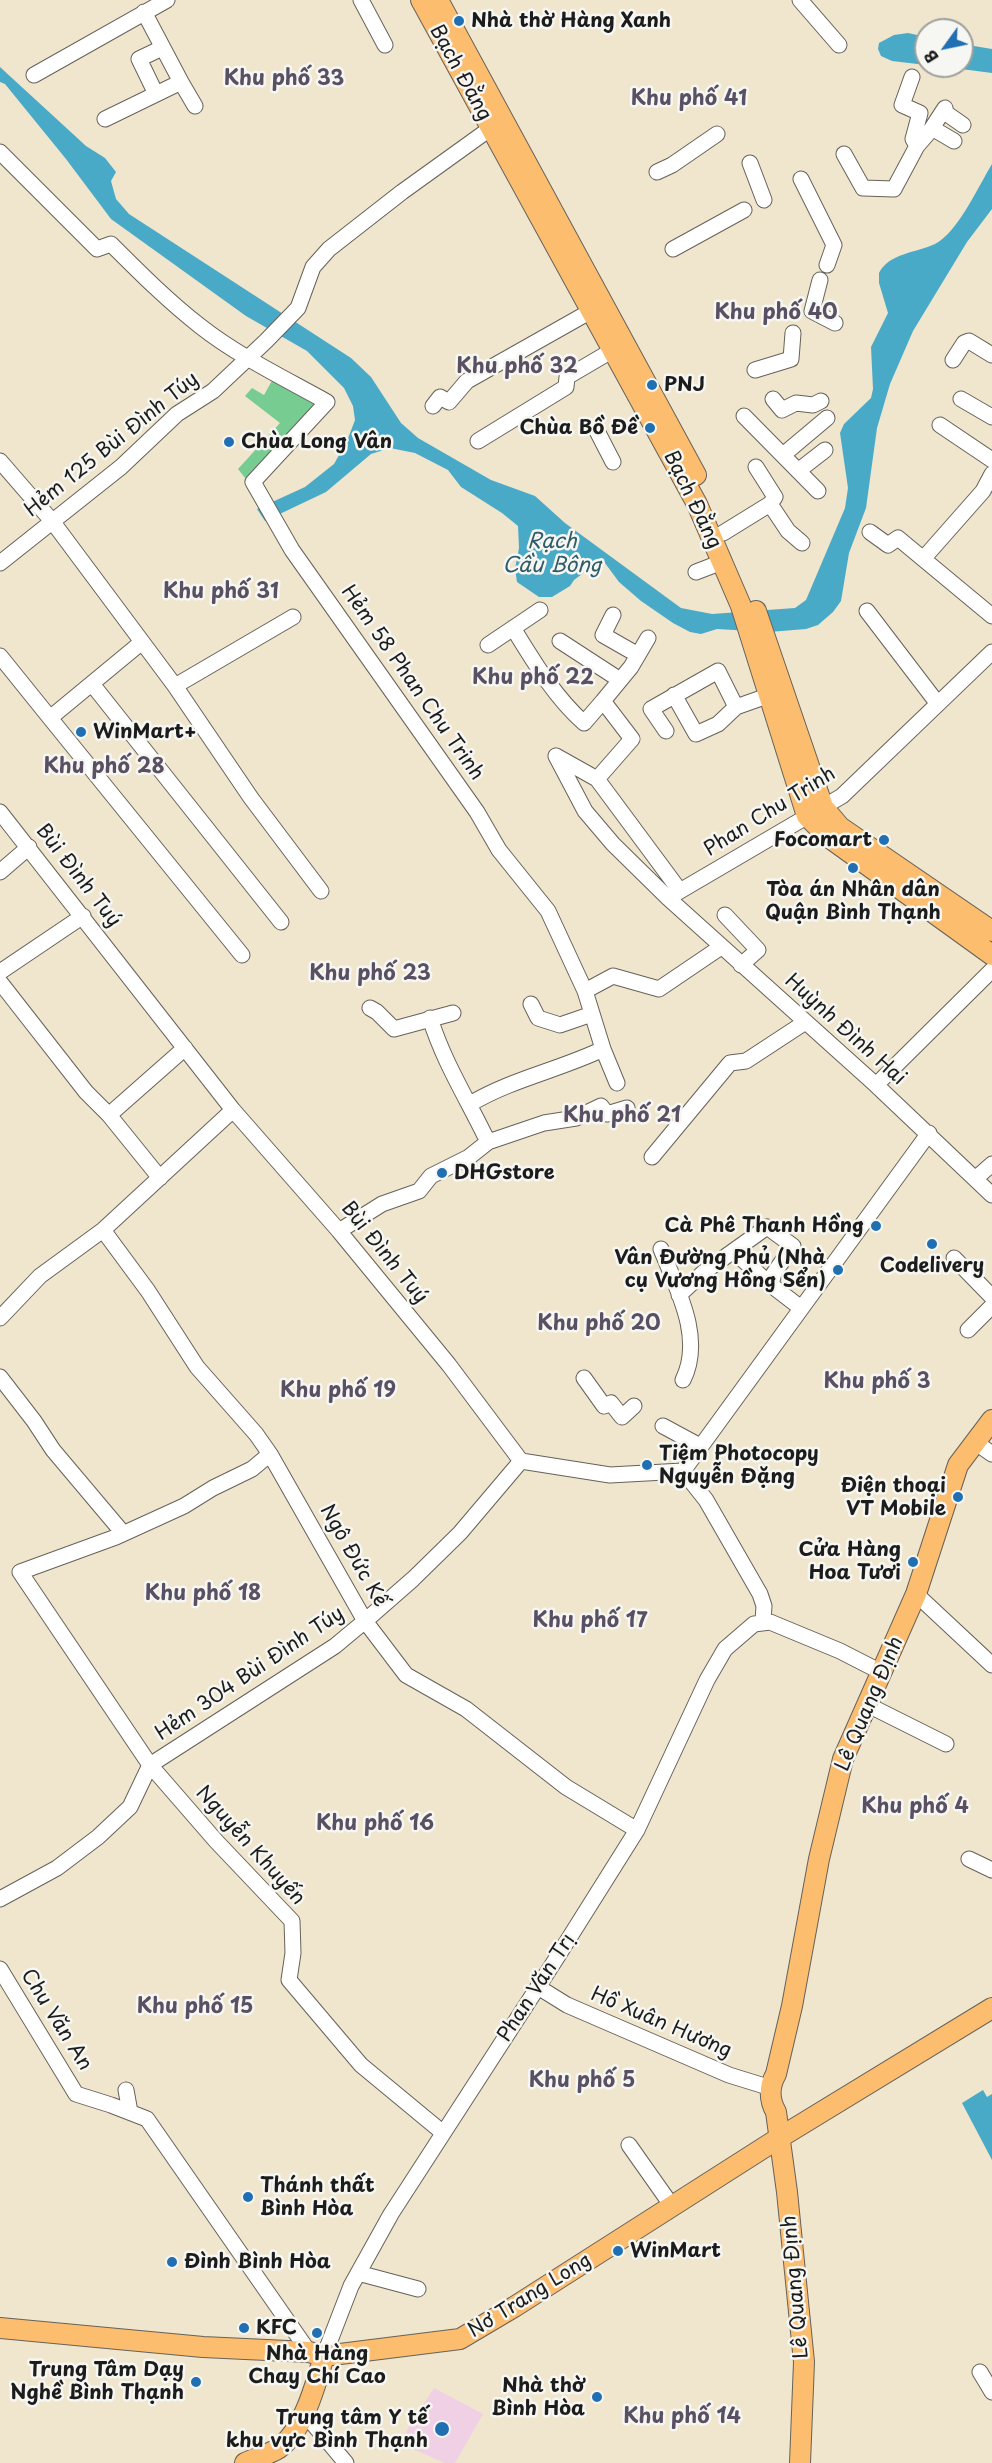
<!DOCTYPE html>
<meta charset="utf-8">
<style>
body{margin:0}
#map{position:relative;width:992px;height:2463px;overflow:hidden;background:#f0e5cd;font-family:"Playpen Sans",sans-serif}
canvas{display:block}
.north{position:absolute;left:914px;top:18px;width:60px;height:60px;box-sizing:border-box;background:#f6f6f2;border:2px solid #9f9f9c;border-radius:50%;rotate:237deg;font-size:16px;font-weight:700;line-height:24px;text-align:center;color:#1c1c1c}
.north::after{content:'';display:block;margin:auto;width:21px;height:27px;background:#1f6fb2;clip-path:polygon(50% 0,100% 100%,50% 72%,0 100%)}
</style>
<div id="map">
<canvas width="992" height="2463"></canvas>
<div class="north">B</div>
</div>
<script>
const c = document.querySelector('canvas').getContext('2d');
c.lineJoin = 'round';
function fillPath(path, color) {
  c.fillStyle = color;
  c.fill(path, 'evenodd');
}
function stroke(path, color, width, dash) {
  c.strokeStyle = color;
  c.lineWidth = width;
  c.lineCap = dash ? 'butt' : 'round';
  c.setLineDash(dash || []);
  c.stroke(path);
}
function label(font, color, halo, rows, align = 'center') {
  c.font = font + ' "Playpen Sans",sans-serif';
  c.lineWidth = 5;
  c.setLineDash([]);
  c.textBaseline = 'middle';
  c.strokeStyle = halo;
  c.fillStyle = color;
  for (const [text, x, y, turn = 0] of rows) {
    c.save();
    c.translate(x, y);
    c.rotate((+turn || 0) * Math.PI / 180);
    c.textAlign = isNaN(turn) ? turn : align;
    if (halo) c.strokeText(text, 0, 0);
    c.fillText(text, 0, 0);
    c.restore();
  }
}
const built = new Path2D(`
 M434,2388L483,2414L455,2463H445L399,2443Z`);
const green = new Path2D(`
 M274,377L321,404L246,479L238,469L280,423L245,396L252,388L264,395Z`);
const water = new Path2D(`
 M908,33L926,37V65L892,61L881,56L878,49L879,43L894,35Z
 M962,44L992,49V73L938,66H962Z
 M0,67L86,146L105,158L116,172L111,181L116,199L129,214L351,358L371,377L401,423L418,438L491,480L535,496L565,523L681,608L712,614L795,608L806,600L845,508L848,488L840,433L844,424L871,398L873,389L871,347L888,313L879,283V273C889,253 916,253 935,244C958,232 978,187 992,164V209L967,242L913,331L890,384L877,428L866,508L849,553L841,601L833,612L818,625L806,629L769,632L717,629L701,634L690,632L673,623L641,601L619,582L602,559L574,580L570,586L552,597H539L517,582L515,569L519,548L518,526L502,513L461,487L448,470L415,453L390,448L371,454L326,492L265,521L257,509L305,487L334,464L347,441L355,420L353,406L344,388L307,351L246,316L111,219L66,159L5,84L0,82Z
 M983,2090L987,2097L992,2094V2160L962,2103Z`);
const minor = new Path2D(`
 M361,0L385,45
 M800,0L839,45
 M34,75L167,0
 M912,77L902,105L920,113L913,139L917,146
 M181,82L195,106
 M156,94L139,59L162,48
 M943,111L963,125
 M105,119L181,82L144,12
 M932,128L954,141
 M0,152L97,249L111,244C139,272 168,301 200,326C238,356 284,378 327,402L253,482L292,550L477,812L499,850L548,911L585,991
 M844,154L863,188L894,189L917,146L930,131L945,108
 M750,163L764,200
 M657,172L672,165L717,134
 M801,179L834,245L827,265
 M673,249L744,210
 M820,280L812,311L835,323
 M953,360L964,343L969,341L992,355
 M755,370L791,359L793,333
 M773,399L782,410L796,403L813,405L821,401
 M961,399L992,417
 M433,406L440,397L449,402L467,381L591,311
 M744,416L818,491
 M940,425L992,460
 M597,431L613,462
 M478,441L566,387L567,377L613,350
 M783,455L827,418
 M0,461L52,521L175,686L251,798L321,891
 M756,467L775,497L770,504
 M798,471L825,450
 M870,532L888,545L898,538L992,616
 M723,533L770,504L788,531L802,543
 M923,559L983,491L992,474
 M0,563L121,467L177,414L213,391L266,341L298,308L313,267L329,249L402,192L491,128
 M696,572L722,562
 M867,611L938,704
 M613,615L603,635L638,655
 M513,628C534,662 554,696 584,723L603,701L632,739L597,779
 M560,641L620,680
 M488,645L540,610
 M0,656L50,718L142,642
 M92,684L281,922
 M175,686L293,617
 M674,695L696,734L718,724L736,707L770,695
 M603,701L631,667L648,638
 M50,718L242,955
 M666,731L651,709L718,671L736,707
 M556,756L585,811L613,844L668,898L876,1085L992,1195
 M556,756L597,779L680,891
 M0,812L233,1110L339,1231L449,1365L521,1461L610,1475L683,1471
 M0,872L29,847
 M668,898L842,796L992,652
 M725,915L758,950L741,965
 M0,972L83,916
 M0,982L86,1092L109,1115L160,1178
 M531,1004L538,1018L560,1025L592,1014
 M370,1008L377,1012L394,1029L453,1013
 M430,1018C444,1063 468,1100 488,1142
 M603,1049L617,1083
 M876,1085L992,970
 M470,1104C512,1079 559,1070 603,1049L585,991L613,976L659,989L721,947
 M109,1115L185,1048
 M652,1157L730,1063L746,1061L804,1023
 M975,1179L992,1164
 M103,1230L148,1291L197,1367L256,1434L270,1454L365,1621L406,1675L466,1709L566,1787L637,1830
 M339,1231L382,1204L419,1191L431,1176L469,1157L488,1142L544,1123L576,1118L601,1106L607,1114L627,1108
 M661,1249C677,1289 704,1338 683,1380
 M954,1258L992,1297
 M742,1259L771,1285
 M679,1295L704,1272L767,1227L793,1246L774,1273L771,1285L801,1308
 M0,1318L40,1276L103,1230L233,1110
 M968,1330L992,1306
 M0,1377L34,1421L53,1450L123,1533
 M584,1378L604,1406L611,1403L622,1417L634,1406
 M663,1426L700,1446
 M975,1442L992,1454
 M270,1454L252,1469L213,1488L184,1506L116,1537L20,1572L150,1765L216,1841L292,1921L293,1953L289,1980L361,2065L442,2132
 M683,1471L929,1133
 M683,1471L706,1500L760,1594L764,1606L763,1621
 M916,1594L992,1665
 M868,1705L946,1744
 M969,1859L992,1870
 M0,1899L57,1868L98,1837L130,1807L150,1765L335,1646L365,1621L413,1579L460,1533L521,1461
 M0,1969L76,2094L111,2105L147,2119L309,2352
 M538,1987L567,2005L729,2075L771,2088
 M126,2090L130,2112
 M629,2145L672,2206
 M358,2273L418,2289
 M324,2356L351,2286L391,2214L556,1959L637,1830L707,1680L725,1649L754,1624L770,1622L840,1651L883,1673
 M980,2372L992,2392
 M304,2413L346,2463`);
const major = new Path2D(`
 M421,0L697,504L741,606L807,816L827,836L992,955
 M438,0L696,475
 M756,611L823,807L840,827L992,931
 M0,2328L203,2347L309,2352L324,2356L460,2339L514,2307L779,2138L992,2008
 M245,2463C256,2458 270,2454 279,2448C304,2430 316,2383 324,2356
 M800,2463L804,2362L787,2192L776,2112C769,2100 769,2086 776,2074L792,2006L819,1859L843,1759L916,1594L958,1465L992,1420`);
const markers = [
 [459,21,6,"#1f6fb2"],
 [652,385,6,"#1f6fb2"],
 [650,428,6,"#1f6fb2"],
 [229,442,6,"#1f6fb2"],
 [81,732,6,"#1f6fb2"],
 [884,840,6,"#1f6fb2"],
 [853,868,6,"#1f6fb2"],
 [442,1173,6,"#1f6fb2"],
 [876,1226,6,"#1f6fb2"],
 [932,1244,6,"#1f6fb2"],
 [838,1270,6,"#1f6fb2"],
 [647,1465,6,"#1f6fb2"],
 [958,1497,6,"#1f6fb2"],
 [913,1562,6,"#1f6fb2"],
 [248,2197,6,"#1f6fb2"],
 [618,2251,6,"#1f6fb2"],
 [172,2262,6,"#1f6fb2"],
 [244,2328,6,"#1f6fb2"],
 [317,2333,6,"#1f6fb2"],
 [196,2382,6,"#1f6fb2"],
 [597,2397,6,"#1f6fb2"],
 [442,2429,8,"#1f6fb2"]
];
const poiNames = [
 ["Nhà thờ Hàng Xanh",471,21],
 ["PNJ",664,385],
 ["Chùa Bồ Đề",638,428,"right"],
 ["Chùa Long Vân",241,442],
 ["WinMart+",93,732],
 ["Focomart",872,840,"right"],
 ["Tòa án Nhân dân",853,890,"center"],
 ["Quận Bình Thạnh",853,913,"center"],
 ["DHGstore",454,1173],
 ["Cà Phê Thanh Hồng",864,1226,"right"],
 ["Vân Đường Phủ (Nhà",826,1258,"right"],
 ["cụ Vương Hồng Sển)",826,1281,"right"],
 ["Codelivery",932,1266,"center"],
 ["Tiệm Photocopy",659,1454],
 ["Nguyễn Đặng",659,1477],
 ["Điện thoại",946,1486,"right"],
 ["VT Mobile",946,1509,"right"],
 ["Cửa Hàng",901,1550,"right"],
 ["Hoa Tươi",901,1573,"right"],
 ["Thánh thất",260,2186],
 ["Bình Hòa",260,2209],
 ["WinMart",630,2251],
 ["Đình Bình Hòa",184,2262],
 ["KFC",256,2328],
 ["Nhà Hàng",317,2354,"center"],
 ["Chay Chí Cao",317,2377,"center"],
 ["Trung Tâm Dạy",184,2370,"right"],
 ["Nghề Bình Thạnh",184,2393,"right"],
 ["Nhà thờ",585,2386,"right"],
 ["Bình Hòa",585,2409,"right"],
 ["Trung tâm Y tế",428,2418,"right"],
 ["khu vực Bình Thạnh",428,2441,"right"]
];
const streetNames = [
 ["Bạch Đằng",460,73,61],
 ["Hẻm 125 Bùi Đình Túy",112,445,-39],
 ["Bạch Đằng",692,500,64],
 ["Hẻm 58 Phan Chu Trinh",412,683,55],
 ["Phan Chu Trinh",770,812,-32],
 ["Bùi Đình Tuý",78,876,52],
 ["Huỳnh Đình Hai",845,1030,42],
 ["Bùi Đình Tuý",384,1253,51],
 ["Ngô Đức Kế",353,1556,60],
 ["Hẻm 304 Bùi Đình Túy",250,1674,-34],
 ["Lê Quang Định",870,1704,-67],
 ["Nguyễn Khuyến",250,1846,48],
 ["Phan Văn Trị",537,1988,-57],
 ["Chu Văn An",56,2020,58],
 ["Hồ Xuân Hương",661,2023,23],
 ["Lê Quang Định",796,2287,-95],
 ["Nơ Trang Long",530,2296,-32]
];
const neighbourhoodNames = [
 ["Khu phố 33",284,79],
 ["Khu phố 41",689,99],
 ["Khu phố 40",776,313],
 ["Khu phố 32",517,367],
 ["Khu phố 31",221,592],
 ["Khu phố 22",533,678],
 ["Khu phố 28",104,767],
 ["Khu phố 23",370,974],
 ["Khu phố 21",622,1116],
 ["Khu phố 20",599,1324],
 ["Khu phố 3",877,1382],
 ["Khu phố 19",338,1391],
 ["Khu phố 18",203,1594],
 ["Khu phố 17",590,1621],
 ["Khu phố 4",915,1807],
 ["Khu phố 16",375,1824],
 ["Khu phố 15",195,2007],
 ["Khu phố 5",582,2081],
 ["Khu phố 14",682,2417]
];
const waterNames = [
 ["Rạch",552,542],
 ["Cầu Bông",552,566]
];
fillPath(built, '#f0d0e5');
fillPath(green, '#76cc91');
fillPath(water, '#49aac8');
stroke(minor, '#66625a', 17);
stroke(major, '#66625a', 22);
stroke(minor, '#fff', 15);
stroke(major, '#fcbd6f', 20);
for (const [x, y, r, color] of markers) {
  const dot = new Path2D();
  dot.arc(x, y, r, 0, 2 * Math.PI);
  c.fillStyle = color;
  c.fill(dot);
  stroke(dot, '#f6f6f2', 2);
}
label('bold 20px', '#1c1c1c', '#f6f6f2', poiNames, 'left');
label('20px', '#1c1c1c', '#f6f6f2', streetNames);
label('bold 21px', '#595063', '#f6f6f2', neighbourhoodNames);
label('italic 21px', '#305c69', '#f6f6f2', waterNames);
</script>
